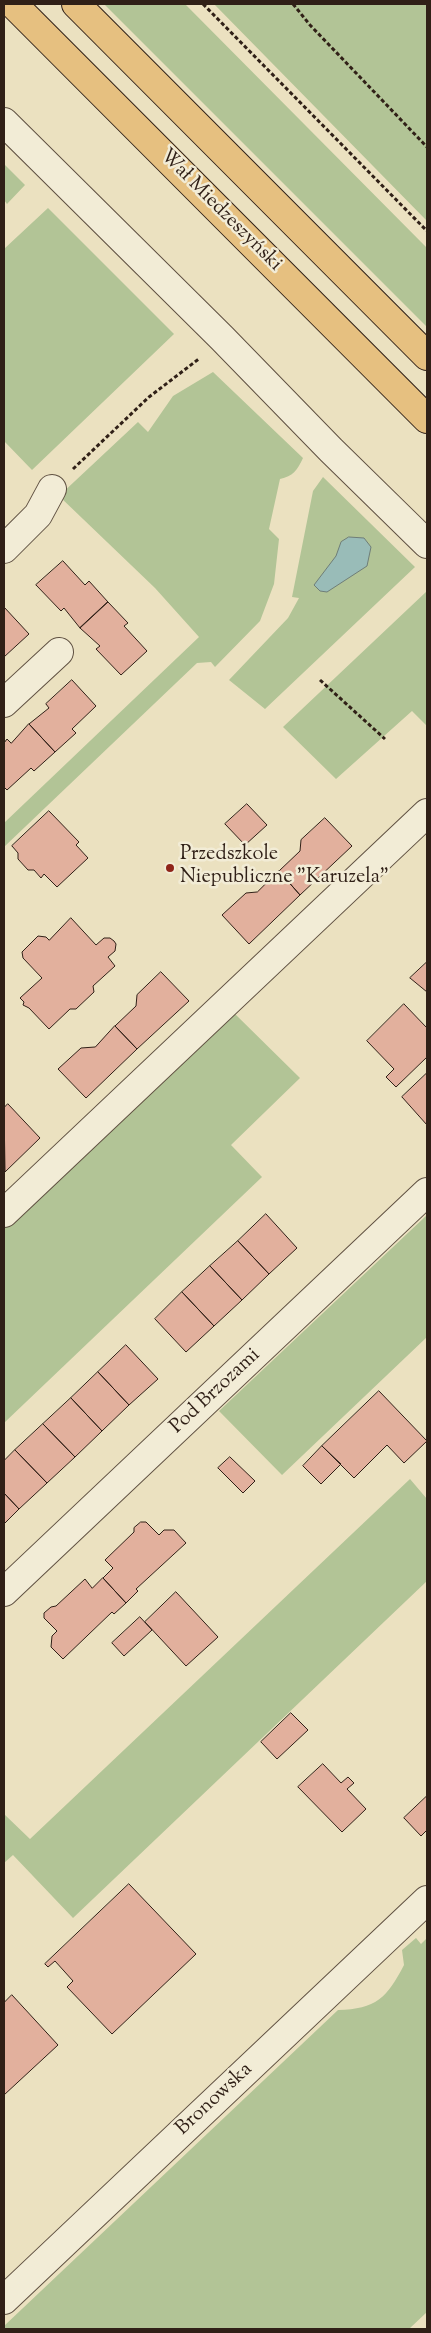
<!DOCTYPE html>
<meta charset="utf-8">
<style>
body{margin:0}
#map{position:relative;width:431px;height:2333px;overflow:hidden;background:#ebe1c0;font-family:"Sorts Mill Goudy",serif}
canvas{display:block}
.frame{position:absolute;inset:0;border:5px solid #302017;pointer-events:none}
</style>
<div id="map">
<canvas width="431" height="2333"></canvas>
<div class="frame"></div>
</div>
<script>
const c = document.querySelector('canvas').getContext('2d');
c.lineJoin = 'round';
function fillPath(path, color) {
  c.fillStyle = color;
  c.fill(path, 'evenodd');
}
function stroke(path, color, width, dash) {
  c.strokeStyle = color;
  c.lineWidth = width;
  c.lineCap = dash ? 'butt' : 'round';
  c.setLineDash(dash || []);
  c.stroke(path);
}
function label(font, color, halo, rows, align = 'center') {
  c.font = font + ' "Sorts Mill Goudy",serif';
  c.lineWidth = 5;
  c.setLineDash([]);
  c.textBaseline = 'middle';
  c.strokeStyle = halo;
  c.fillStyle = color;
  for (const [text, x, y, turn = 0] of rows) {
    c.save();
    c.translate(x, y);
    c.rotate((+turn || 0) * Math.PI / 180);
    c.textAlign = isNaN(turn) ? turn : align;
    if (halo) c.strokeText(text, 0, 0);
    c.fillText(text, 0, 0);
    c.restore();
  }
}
const green = new Path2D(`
 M104,4H185L427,248V327Z
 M214,4H427V221Z
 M4,164L25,185L7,204L4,200Z
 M48,208L174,334L32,470L4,441V249Z
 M213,372L303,458C297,471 293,476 280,479L269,529L279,539L274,584L260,621L215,667L211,662L197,663L4,847V823L199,637L155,588L59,496L138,422L148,432L173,396Z
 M323,477L415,567L265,709L229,680L288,618L299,598L292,597L313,491Z
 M427,591V726L412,711L336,779L283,727Z
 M233,1012L300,1078L231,1145L262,1177L4,1423V1228Z
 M427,1215V1337L282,1475L219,1411Z
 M410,1479L427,1499V1581L73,1918L13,1855L4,1863V1814L30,1839Z
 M416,1938L421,1944L427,1938V2312L409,2329H4V2326L338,2010C376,2009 387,1998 404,1965L402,1950Z`);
const water = new Path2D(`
 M349,537L364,538L371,547L367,566L327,592L320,591L314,585L336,556L341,542Z`);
const building = new Path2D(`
 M63,561L85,585L89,581L108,602L80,628L64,608L61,611L36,585Z
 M108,602L128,623L124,626L147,651L121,675L96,649L100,646L80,628Z
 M4,607L29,634L4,657Z
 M72,680L96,706L72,729L76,733L55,752L29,724L49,708L46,704Z
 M29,724L55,752L34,771L31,768L7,790L4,787V743L7,739L11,743Z
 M247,804L267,825L245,845L225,824Z
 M49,811L79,842L76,845L88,858L57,887L44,874L41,878L34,870H28L18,859V853L12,846Z
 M325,818L352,846L300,895L279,871L300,851L301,840Z
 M279,871L300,895L249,944L222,915L246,893L257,892Z
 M71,918L96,945L104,938H110L114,941L116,944L115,951L108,957L115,966L93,986L94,992L76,1009H70L49,1029L29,1008L23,1005L24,1002L20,998L42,978L23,958L22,952L38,936L46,937L49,940Z
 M427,962V992L410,978Z
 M161,972L189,1001L137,1049L115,1026L136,1006L137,995Z
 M404,1004L427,1028V1057L396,1087L386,1077L394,1069L367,1041Z
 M115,1026L137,1049L86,1098L58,1069L81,1048L95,1047Z
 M427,1073V1125L402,1097Z
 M8,1104L40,1138L5,1172L4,1108Z
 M266,1214L297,1248L269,1274L238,1241Z
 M238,1241L269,1274L242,1300L210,1266Z
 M210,1266L242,1300L214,1326L182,1292Z
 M182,1292L214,1326L186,1352L155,1319Z
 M126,1345L158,1379L129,1405L98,1372Z
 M98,1372L129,1405L102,1431L71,1398Z
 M379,1391L427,1441L404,1463L387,1445L354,1478L322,1446Z
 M71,1398L102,1431L75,1457L43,1424Z
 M43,1424L75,1457L47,1483L15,1450Z
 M322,1446L341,1464L321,1484L303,1466Z
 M15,1450L47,1483L19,1509L4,1493V1461Z
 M230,1457L255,1481L243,1493L218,1468Z
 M4,1493L19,1509L4,1524Z
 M141,1522H146L159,1535L164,1530H174L186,1543L136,1589L138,1591L126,1603L103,1578L113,1568L105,1560L134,1532V1528Z
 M103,1578L126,1603L114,1614L112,1612L63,1659L51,1647L52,1636L57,1631L44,1618V1613L51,1607L56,1606L85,1579L92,1588Z
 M176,1592L218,1637L186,1666L145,1622Z
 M140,1617L152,1630L124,1656L112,1643Z
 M291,1713L308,1730L277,1759L261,1742Z
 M323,1764L341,1783L348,1777L354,1783L347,1789L366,1809L342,1832L298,1787Z
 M427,1796V1830L421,1836L404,1818Z
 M129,1884L196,1954L112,2034L67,1987L73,1981L55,1961L48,1967L45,1964Z
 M12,1995L58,2045L4,2095V2003Z`);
const path = new Path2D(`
 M203,4L427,231
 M293,4L310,25L427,147
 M73,469L149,397L200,358
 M320,680L385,739`);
const minor = new Path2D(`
 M4,122L222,338L331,450L427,544
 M4,549L38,515L52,489
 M4,703L59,652
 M4,1213L427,813
 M4,1592L427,1192
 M4,2300L427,1900`);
const major = new Path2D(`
 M13,4L427,419
 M76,4L427,356`);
const markers = [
 [170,868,5,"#8f2418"]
];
const streetNames = [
 ["Wał Miedzeszyński",220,211,45],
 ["Pod Brzozami",216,1392,-43],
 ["Bronowska",215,2100,-43]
];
const poiNames = [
 ["Przedszkole",180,856],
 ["Niepubliczne \"Karuzela\"",180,879]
];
fillPath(green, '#b2c496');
fillPath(water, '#99bcb8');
stroke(water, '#6f7e78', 1);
fillPath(building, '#e2b09d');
stroke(building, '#302017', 1);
stroke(minor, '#5f5041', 30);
stroke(major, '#302017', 30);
stroke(path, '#302017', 3, [4, 2.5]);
stroke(minor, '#f2ecd6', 28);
stroke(major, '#e6c080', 28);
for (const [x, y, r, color] of markers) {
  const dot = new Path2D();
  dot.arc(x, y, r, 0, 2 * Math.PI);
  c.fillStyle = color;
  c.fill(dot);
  stroke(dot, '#f2ecd6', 2);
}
label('20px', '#302017', '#f2ecd6', streetNames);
label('20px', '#302017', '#f2ecd6', poiNames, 'left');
</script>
